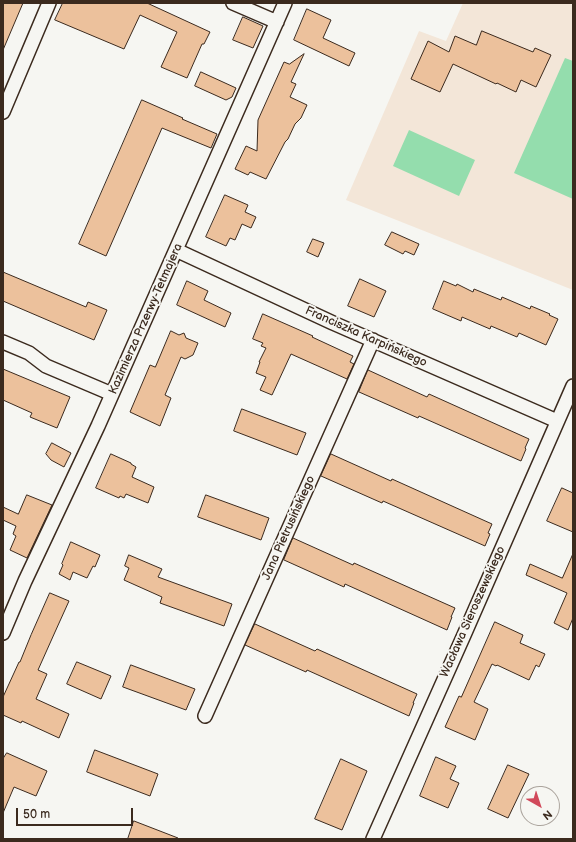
<!DOCTYPE html>
<meta charset="utf-8">
<style>
body{margin:0}
#map{position:relative;width:576px;height:842px;overflow:hidden;background:#f6f6f2;font-family:"Balsamiq Sans",sans-serif}
canvas{display:block}
.frame{position:absolute;inset:0;border:4px solid #3b2a1e;pointer-events:none}
.north{position:absolute;left:520px;top:786px;width:40px;height:40px;box-sizing:border-box;background:#f6f6f2;border:1px solid #aba49d;border-radius:50%;rotate:141deg;font-size:11px;font-weight:700;line-height:16px;text-align:center;color:#3b2a1e}
.north::after{content:'';display:block;margin:auto;width:14px;height:18px;background:#d1495b;clip-path:polygon(50% 0,100% 100%,50% 72%,0 100%)}
.scale{position:absolute;left:16px;top:808px;width:117px;height:18px;box-sizing:border-box;border:2px solid #3b2a1e;border-top:0;padding-left:5px;font-size:12px;line-height:14px;white-space:nowrap;color:#3b2a1e;-webkit-text-stroke:3px #f6f6f2;paint-order:stroke}
</style>
<div id="map">
<canvas width="576" height="842"></canvas>
<div class="frame"></div>
<div class="north">N</div>
<div class="scale">50 m</div>
</div>
<script>
const c = document.querySelector('canvas').getContext('2d');
c.lineJoin = 'round';
function fillPath(path, color) {
  c.fillStyle = color;
  c.fill(path, 'evenodd');
}
function stroke(path, color, width, dash) {
  c.strokeStyle = color;
  c.lineWidth = width;
  c.lineCap = dash ? 'butt' : 'round';
  c.setLineDash(dash || []);
  c.stroke(path);
}
function label(font, color, halo, rows, align = 'center') {
  c.font = font + ' "Balsamiq Sans",sans-serif';
  c.lineWidth = 4;
  c.setLineDash([]);
  c.textBaseline = 'middle';
  c.strokeStyle = halo;
  c.fillStyle = color;
  for (const [text, x, y, turn = 0] of rows) {
    c.save();
    c.translate(x, y);
    c.rotate((+turn || 0) * Math.PI / 180);
    c.textAlign = isNaN(turn) ? turn : align;
    if (halo) c.strokeText(text, 0, 0);
    c.fillText(text, 0, 0);
    c.restore();
  }
}
const built = new Path2D(`
 M463,3H568L573,5V290L346,200L419,31L446,41Z`);
const green = new Path2D(`
 M565,58L573,61V199L514,173Z
 M409,130L475,160L459,196L393,166Z`);
const building = new Path2D(`
 M3,3H23L3,50Z
 M63,3H147L210,32L204,44H202L187,78L161,67L177,32L140,15L124,49L55,20Z
 M307,9L331,20L323,38L355,53L349,66L294,40Z
 M243,17L263,26L253,48L233,40Z
 M482,31L533,52L535,48L551,55L536,87L521,80L516,92L497,83L496,84L453,64L440,92L411,79L428,41L449,52L455,36L476,45Z
 M304,54L291,82L296,84L290,97L307,105L301,118L295,124L288,139L285,142L266,179L250,172L248,175L235,169L246,146L257,151L258,120L284,62L289,64Z
 M201,72L236,88L232,97L226,100L195,86Z
 M142,100L183,118L182,119L217,134L211,148L162,128L106,256L79,244Z
 M225,195L248,205L245,212L256,217L251,228L242,224L235,240L230,238L226,246L206,237Z
 M392,232L419,244L414,255L405,251L403,254L385,245Z
 M313,239L324,243L318,257L307,252Z
 M3,272L86,307L88,302L107,310L94,340L3,301Z
 M360,279L386,291L374,317L348,306Z
 M187,281L208,291L204,300L231,313L225,327L177,305Z
 M444,281L456,286L457,284L473,292L474,289L501,300L502,297L530,309L531,306L550,314L549,315L558,319L546,345L519,333L517,337L491,326L490,329L462,317L461,321L433,309Z
 M263,314L313,336L312,337L353,356L350,362L354,364L347,379L291,354L272,395L260,390L266,377L256,373L260,362H259L266,348L261,346L263,343L253,339Z
 M171,331L179,335L184,333L186,338L198,343L193,355L185,359L181,357L165,395L171,398L160,426L130,412L150,365L155,367Z
 M3,369L70,397L57,428L30,417L32,413L3,400Z
 M368,370L427,397L429,394L529,439L525,448L526,449L521,461L419,416L418,418L359,392Z
 M242,409L306,433L297,455L234,431Z
 M52,443L71,453L64,467L51,460L46,454Z
 M111,454L131,463V464L136,467L132,477L154,487L148,503L126,494L124,498L120,496L119,498L96,488Z
 M331,454L391,481L392,479L492,524L488,533L490,534L485,546L383,501L382,503L321,476Z
 M562,488L573,493V532L547,521Z
 M27,495L52,505L27,558L10,550L16,536L13,534L16,526L3,520V507L18,514Z
 M206,495L269,518L261,540L198,517Z
 M293,538L353,565L354,563L455,608L451,617H452L447,630L345,584L344,587L284,560Z
 M71,542L100,555L95,567L93,566L87,578L73,572L70,580L59,574L63,565L62,564Z
 M573,554V618L568,630L554,623L567,593L526,575L530,564L562,578Z
 M129,555L162,569L158,577L232,604L224,626L160,603L162,597L124,580L129,568L125,566Z
 M50,593L69,601L55,632L38,670L47,674L36,699L69,714L59,738L22,721L21,723L3,715V697L19,662H20L31,635Z
 M495,622L523,635L520,643L545,654L539,667L536,665L529,680L497,665L496,666L492,664L474,702L488,709L475,740L445,727L459,696L461,697Z
 M255,624L315,651L317,649L417,694L413,703H414L409,716L307,670L306,672L245,645Z
 M77,662L111,676L101,699L67,684Z
 M131,665L195,689L186,710L123,687Z
 M95,750L158,774L150,796L87,772Z
 M7,753L47,771L36,796L14,787L3,813V759Z
 M436,757L456,766L450,779L459,783L448,808L420,796Z
 M341,759L367,771L342,830L315,819Z
 M508,765L529,774L508,818L488,809Z
 M134,821L178,838L177,839H128Z`);
const minor = new Path2D(`
 M233,3L277,22
 M3,112L49,3
 M176,250L333,323L557,421
 M3,342L29,353L46,366L112,394
 M3,633L25,581L98,426L285,3
 M205,716L373,340
 M373,839L464,635L573,386`);
const streetNames = [
 ["Kazimierza Przerwy-Tetmajera",146,319,-66],
 ["Franciszka Karpińskiego",366,337,24],
 ["Jana Pietrusińskiego",289,528,-66],
 ["Wacława Sieroszewskiego",473,612,-66]
];
fillPath(built, '#f3e6d8');
fillPath(green, '#94ddad');
fillPath(building, '#ecc19c');
stroke(building, '#3b2a1e', 1);
stroke(minor, '#3b2a1e', 16);
stroke(minor, '#f6f6f2', 13);
label('12px', '#3b2a1e', '#f6f6f2', streetNames);
</script>
